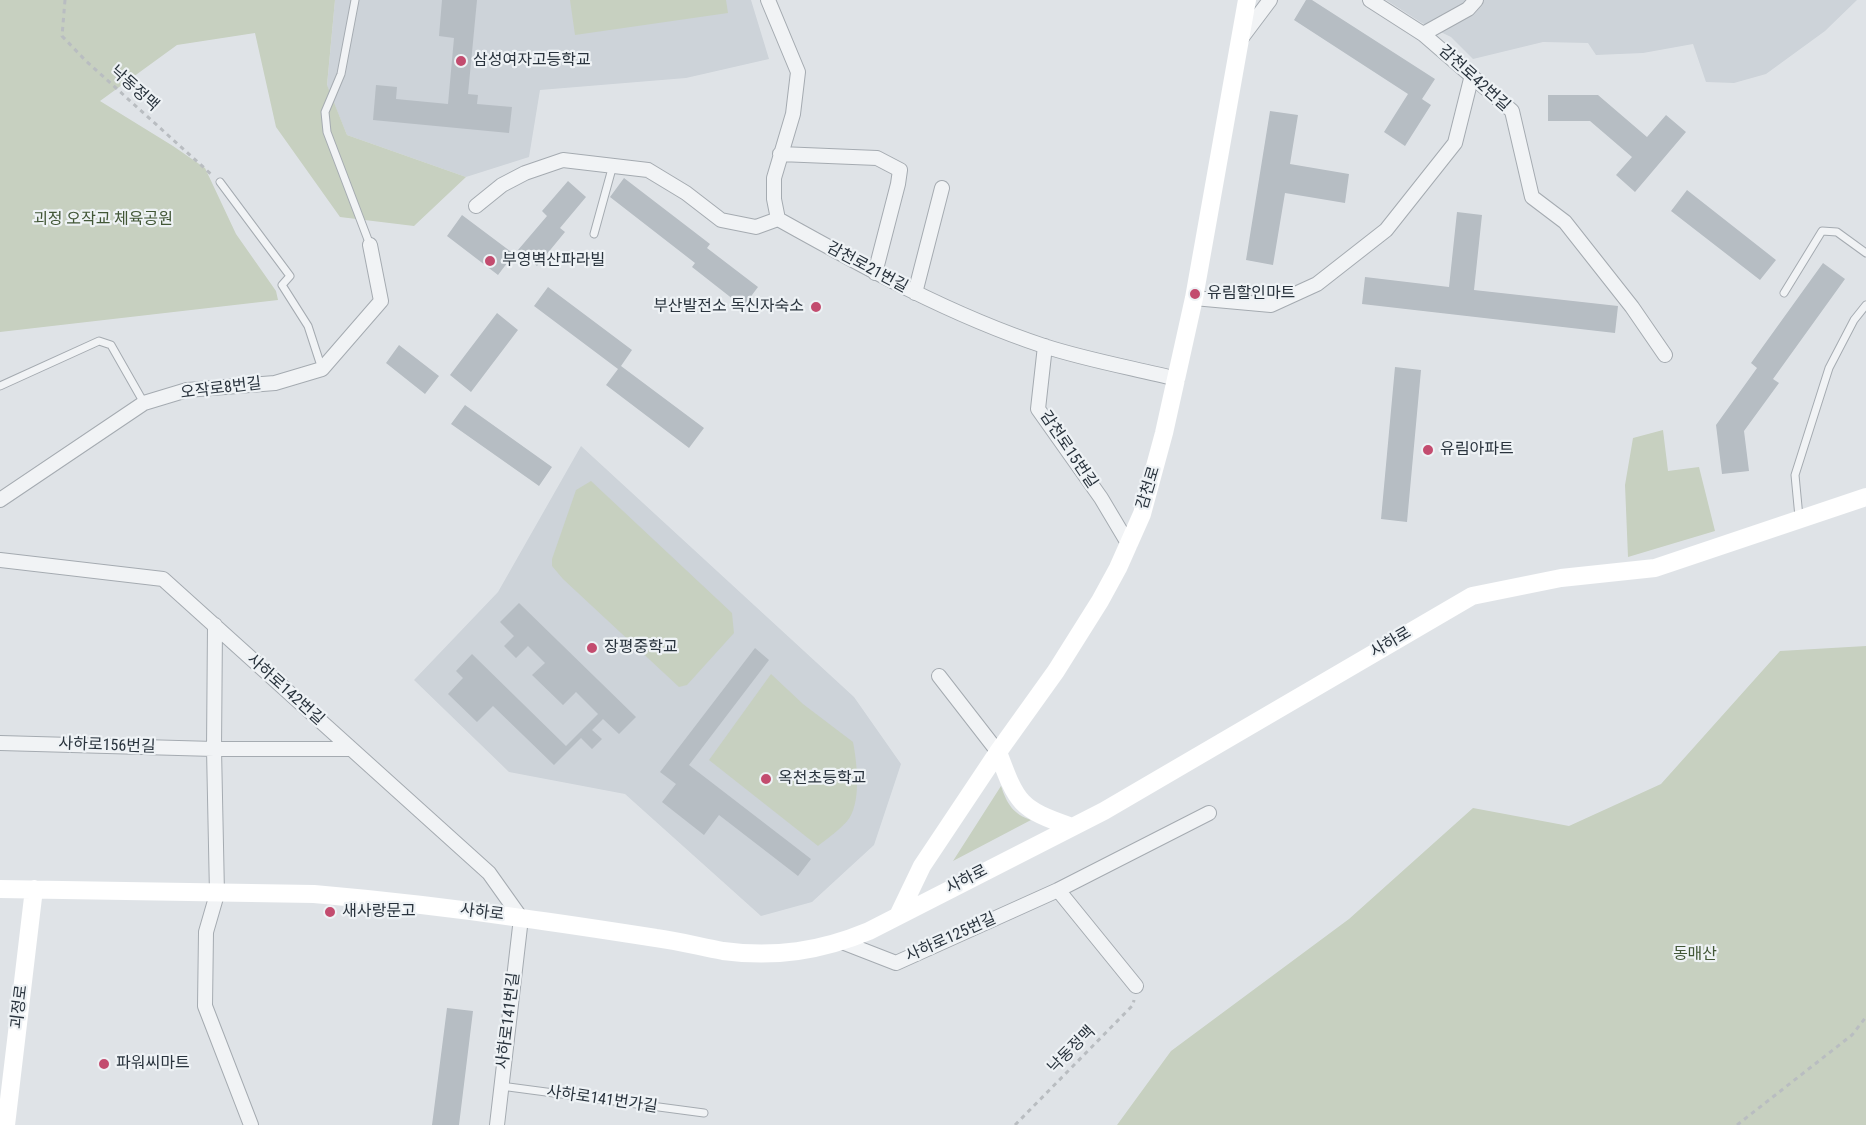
<!DOCTYPE html>
<meta charset="utf-8">
<style>
body{margin:0}
canvas{display:block;background:#dfe3e7}
</style>
<canvas width="1866" height="1125"></canvas>
<script>
const c = document.querySelector('canvas').getContext('2d');
c.lineJoin = 'round';
function fillPath(path, color) {
  c.fillStyle = color;
  c.fill(path, 'evenodd');
}
function stroke(path, color, width, dash) {
  c.strokeStyle = color;
  c.lineWidth = width;
  c.lineCap = dash ? 'butt' : 'round';
  c.setLineDash(dash || []);
  c.stroke(path);
}
function label(font, color, halo, rows, align = 'center') {
  c.font = font + ' "Roboto Condensed","Noto Sans KR",sans-serif';
  c.lineWidth = 4.5;
  c.setLineDash([]);
  c.textBaseline = 'middle';
  c.strokeStyle = halo;
  c.fillStyle = color;
  for (const [text, x, y, turn = 0] of rows) {
    c.save();
    c.translate(x, y);
    c.rotate((+turn || 0) * Math.PI / 180);
    c.textAlign = isNaN(turn) ? turn : align;
    if (halo) c.strokeText(text, 0, 0);
    c.fillText(text, 0, 0);
    c.restore();
  }
}
const built = new Path2D(`
 M335,0H751L769,59L686,78L540,90L529,157L466,177L347,135L327,86Z
 M1386,0H1857L1825,31L1766,74L1734,83L1706,82L1693,44L1643,53L1596,55L1588,43L1543,42L1473,59L1451,37L1422,23Z
 M581,446L854,697L901,764L874,845L812,902L761,916L625,794L509,772L414,680L498,592Z`);
const green = new Path2D(`
 M0,0H335L327,85L347,135L466,177L414,226L340,217L276,127L255,33L177,45L100,101L173,146L205,168L236,234L276,291L278,300L0,332Z
 M570,0H726L728,13L575,35Z
 M1663,430L1668,471L1699,467L1715,531L1628,557L1625,485L1633,438Z
 M591,481L732,613L734,633L687,685L679,687L563,579L552,566V559L576,490Z
 M1866,646V1125H1117L1171,1051L1349,919L1473,808L1569,826L1661,784L1780,651Z
 M771,674L803,704L853,742C857,762 861,799 850,817C845,826 827,839 818,846L709,760Z
 M1001,786C1007,804 1013,814 1031,820L953,861Z`);
const building = new Path2D(`
 M442,0H477L468,94L478,95L477,104L512,107L509,133L373,120L376,85L397,87L396,99L448,104L454,38L439,36Z
 M1306,0H1312L1435,79L1422,99L1431,105L1405,146L1384,132L1408,94L1294,20Z
 M1548,95H1598L1647,137L1666,115L1686,132L1635,192L1616,175L1632,157L1590,121H1548Z
 M1270,111L1298,115L1290,164L1349,174L1345,203L1285,193L1273,265L1246,260Z
 M624,178L710,244L707,248L758,287L743,307L692,267L695,263L610,197Z
 M568,181L586,197L560,228L565,232L537,266L518,250L547,216L542,211Z
 M1687,190L1776,260L1760,280L1671,211Z
 M1457,212L1482,215L1474,290L1618,306L1615,333L1362,304L1365,277L1449,287Z
 M462,215L514,254L498,275L447,236Z
 M1823,263L1845,279L1773,379L1779,383L1744,431L1749,471L1722,474L1716,425L1757,368L1751,363Z
 M548,287L632,350L621,366L704,428L689,448L606,385L618,369L534,306Z
 M497,313L518,330L471,392L450,375Z
 M399,345L439,376L425,394L386,363Z
 M1395,367L1421,370L1407,522L1381,519Z
 M465,405L552,467L539,486L451,424Z
 M519,603L636,717L619,734L603,719L592,730L602,739L592,749L581,738L554,765L493,706L477,722L448,694L463,678L456,671L472,654L566,746L598,714L576,692L563,705L532,675L545,663L528,646L516,658L504,646L514,636L500,622Z
 M755,648L769,660L689,765L811,859L798,876L719,815L704,835L662,802L676,784L660,772Z
 M447,1008L473,1011L459,1125H432Z`);
const path = new Path2D(`
 M65,0L62,36L85,60L212,175
 M1015,1125L1133,1005L1134,1000
 M1737,1125L1852,1035L1866,1017`);
const lane = new Path2D(`
 M355,0L341,74L325,112L327,132L370,245
 M220,182L290,276L282,285L308,326L322,369
 M594,234L613,165
 M1784,293L1822,231L1837,232L1866,253
 M0,386L99,341L111,345L144,403
 M1799,517L1795,475L1829,368L1854,320L1866,305
 M501,1086L704,1113`);
const street = new Path2D(`
 M768,0L798,72L793,114L774,178V199L778,219C864,267 950,315 1044,346C1087,360 1133,368 1177,379
 M1370,0L1423,34L1512,111L1532,197L1565,222L1632,307L1665,355
 M1423,34L1468,9L1476,0
 M1240,40L1270,0
 M780,154L877,158L900,170L898,184L875,273
 M476,206L502,185L525,173L563,160L648,170L686,193L721,220L756,227L778,219
 M915,293L942,188
 M1194,298L1271,305L1317,284L1386,230L1455,143L1472,75
 M1045,346L1038,409L1101,498L1129,545
 M0,500L144,403L187,390L275,383L322,369L381,301L370,245
 M0,560L163,579L489,873L521,918L497,1125
 M215,625L214,749L217,894L206,932L205,1006L251,1125
 M939,676L998,752
 M0,743L214,749H350
 M1058,890L1209,813
 M842,942L896,963L1058,890L1136,986`);
const secondary = new Path2D(`
 M998,752C1017,803 1019,809 1072,827
 M0,889L314,894C383,900 452,908 521,918C566,924 611,931 656,938C679,941 701,947 723,951C775,958 821,951 869,931L1104,811L1472,596L1561,578L1655,568L1866,497
 M898,916L922,866L998,752L1056,671L1100,601L1118,568L1142,514L1164,433L1194,298L1247,0
 M6,1125L34,889`);
const markers = [
 [461,61,6,"#c34c6f"],
 [490,261,6,"#c34c6f"],
 [1195,294,6,"#c34c6f"],
 [816,307,6,"#c34c6f"],
 [1428,450,6,"#c34c6f"],
 [592,648,6,"#c34c6f"],
 [766,779,6,"#c34c6f"],
 [330,912,6,"#c34c6f"],
 [104,1064,6,"#c34c6f"]
];
const poiNames = [
 ["삼성여자고등학교",473,61],
 ["부영벽산파라빌",502,261],
 ["유림할인마트",1207,294],
 ["부산발전소 독신자숙소",804,307,"right"],
 ["유림아파트",1440,450],
 ["장평중학교",604,648],
 ["옥천초등학교",778,779],
 ["새사랑문고",342,912],
 ["파워씨마트",116,1064]
];
const streetNames = [
 ["감천로42번길",1474,79,42],
 ["낙동정맥",134,89,42],
 ["감천로21번길",867,268,28],
 ["오작로8번길",221,389,-7],
 ["감천로15번길",1068,450,56],
 ["감천로",1149,488,-73],
 ["사하로",1391,643,-30],
 ["사하로142번길",285,690,42],
 ["사하로156번길",107,746,2],
 ["사하로",967,880,-27],
 ["사하로",482,913,7],
 ["사하로125번길",951,938,-24],
 ["괴정로",20,1007,-83],
 ["사하로141번길",509,1021,-83],
 ["낙동정맥",1072,1050,-45],
 ["사하로141번가길",602,1100,8]
];
const parkNames = [
 ["괴정 오작교 체육공원",103,220],
 ["동매산",1695,955]
];
fillPath(built, '#cdd3d9');
fillPath(green, '#c7d0c0');
fillPath(building, '#b6bdc3');
stroke(lane, '#a5abb1', 9);
stroke(street, '#a5abb1', 16);
stroke(path, '#b9bdc1', 3, [4.5, 4.5]);
stroke(lane, '#f1f3f5', 7);
stroke(street, '#f1f3f5', 14);
stroke(secondary, '#fff', 18);
for (const [x, y, r, color] of markers) {
  const dot = new Path2D();
  dot.arc(x, y, r, 0, 2 * Math.PI);
  c.fillStyle = color;
  c.fill(dot);
  stroke(dot, '#eef2f5', 2);
}
label('16px', '#29333d', '#eef2f5', poiNames, 'left');
label('16px', '#29333d', '#eef2f5', streetNames);
label('16px', '#425737', '#eef2f5', parkNames);
</script>
